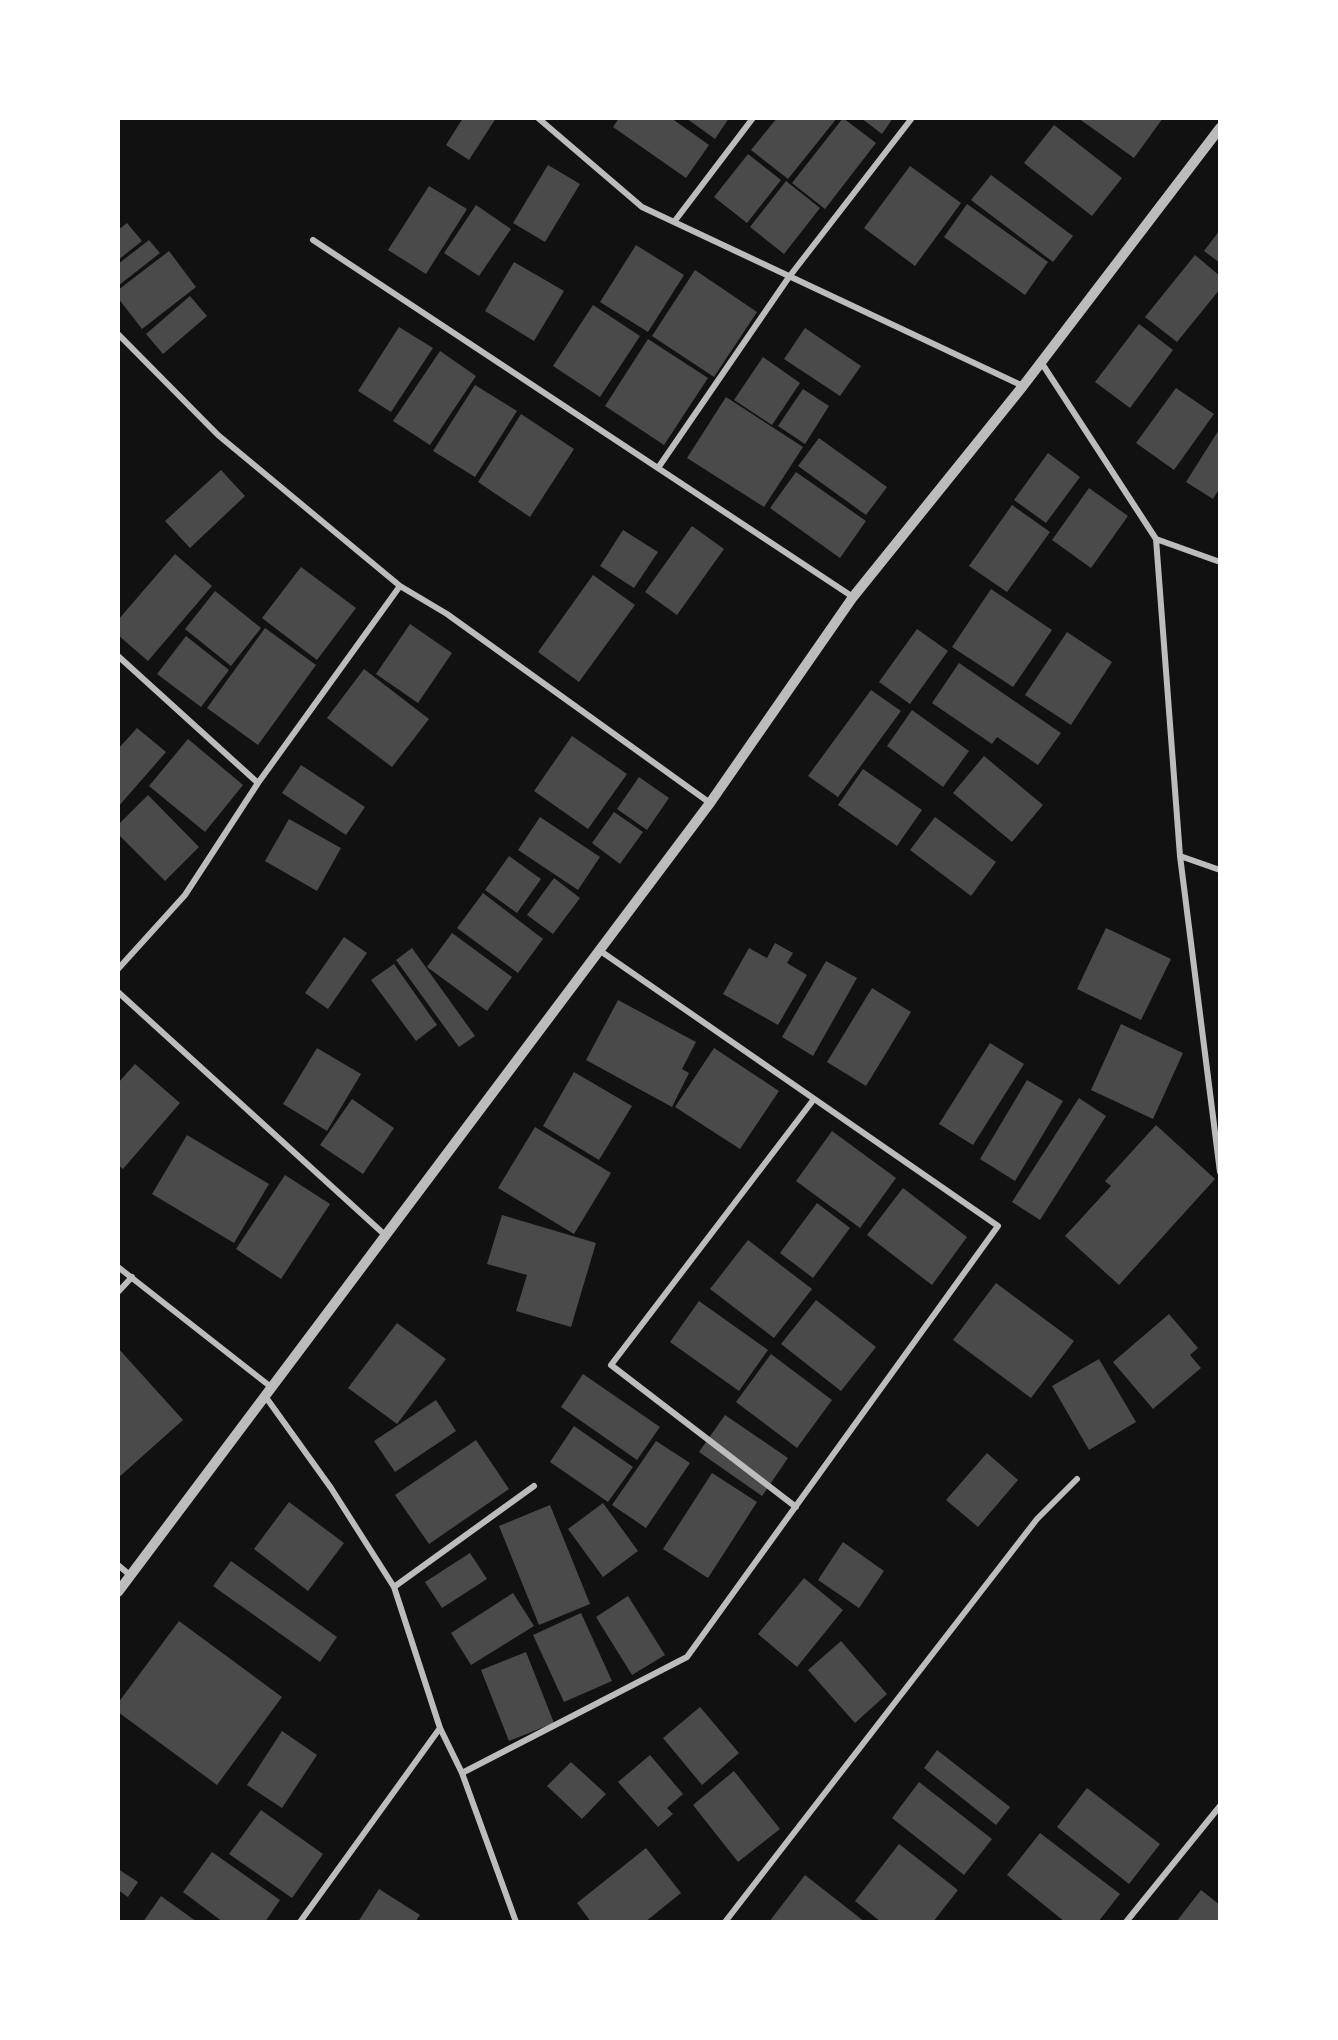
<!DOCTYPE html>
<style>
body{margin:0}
#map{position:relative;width:1338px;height:2040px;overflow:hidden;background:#111;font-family:Ubuntu,sans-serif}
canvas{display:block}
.frame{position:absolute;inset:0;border:120px solid #fff;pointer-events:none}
</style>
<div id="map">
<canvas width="1338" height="2040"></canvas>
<div class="frame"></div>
</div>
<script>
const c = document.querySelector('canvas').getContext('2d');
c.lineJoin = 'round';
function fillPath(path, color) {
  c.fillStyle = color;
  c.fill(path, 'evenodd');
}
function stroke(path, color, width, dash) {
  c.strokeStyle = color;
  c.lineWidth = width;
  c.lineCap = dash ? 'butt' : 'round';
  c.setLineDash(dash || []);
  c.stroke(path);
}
const building = new Path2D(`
 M463,118H496L469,160L446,145Z
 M619,118H671L709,145L686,178L613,127Z
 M686,118H729L715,139Z
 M777,118H837L788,179L751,150Z
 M843,118L876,143L825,209L792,183Z
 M861,118H893L882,134Z
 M1078,118H1163L1134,158Z
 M1054,125L1122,178L1092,216L1024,163Z
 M748,154L781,180L747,223L714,197Z
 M548,165L580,184L545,242L513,223Z
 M910,166L961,203L915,266L864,228Z
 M991,175L1073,236L1053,262L971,200Z
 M786,181L820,208L784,254L750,227Z
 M429,186L467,209L426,274L388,250Z
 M967,204L1048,262L1025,295L944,237Z
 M476,205L511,229L479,276L444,253Z
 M127,223L142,241L118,260V230Z
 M1220,230V263L1204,251Z
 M149,240L160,253L118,286V264Z
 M636,245L684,275L648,332L600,302Z
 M169,251L196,287L142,329L118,298V290Z
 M1195,255L1220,276V289L1177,342L1145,317Z
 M514,262L564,291L534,341L485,311Z
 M695,270L757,312L714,377L652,336Z
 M190,296L207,316L163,354L146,334Z
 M593,305L640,336L600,397L553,366Z
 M1139,324L1173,350L1130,408L1095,382Z
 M399,327L433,348L391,412L358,391Z
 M805,328L861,366L840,396L784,359Z
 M648,339L708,378L664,445L605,406Z
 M440,351L476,376L430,445L393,421Z
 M763,357L800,383L772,425L734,400Z
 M475,385L517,411L475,477L433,451Z
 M1176,388L1214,414L1174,470L1136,443Z
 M803,389L829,406L805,444L778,426Z
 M726,397L803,447L764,507L687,458Z
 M521,414L574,449L530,517L478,482Z
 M1220,428V488L1213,499L1186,482Z
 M819,438L887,487L866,515L798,466Z
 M1048,453L1080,477L1046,523L1014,500Z
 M221,470L245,496L190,548L165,521Z
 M796,472L866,521L840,558L770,508Z
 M1089,488L1128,516L1091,568L1052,540Z
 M1012,505L1050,532L1007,592L969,566Z
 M692,526L724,549L677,615L645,592Z
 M623,530L658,552L634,588L600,566Z
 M175,554L212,586L148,661L118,635V620Z
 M301,567L356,608L317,660L262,618Z
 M593,575L635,605L579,682L538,652Z
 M991,589L1052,630L1013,687L952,647Z
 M215,591L261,628L231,666L185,629Z
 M410,624L452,653L418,703L376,674Z
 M265,628L316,665L258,745L207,708Z
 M917,629L948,651L910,704L879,682Z
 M1067,632L1112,662L1071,725L1025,695Z
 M186,636L229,670L201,707L157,674Z
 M959,663L1061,733L1038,765L997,737L992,744L932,703Z
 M364,669L429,719L392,767L327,718Z
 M871,690L901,711L838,797L808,776Z
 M912,710L969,751L943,787L887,746Z
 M137,728L166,752L118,807V749Z
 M572,736L627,774L588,829L534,791Z
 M188,739L243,785L205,832L149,786Z
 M984,756L1043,805L1012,842L953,793Z
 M301,765L365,807L346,835L282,793Z
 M863,769L922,810L897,846L838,805Z
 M639,777L669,798L647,830L617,809Z
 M148,795L199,847L165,881L118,834V825Z
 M614,812L643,832L620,864L592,843Z
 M540,817L600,857L578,890L518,850Z
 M935,817L996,862L971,896L910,850Z
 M289,819L341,848L317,891L265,861Z
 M509,856L541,879L517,913L485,890Z
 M554,878L580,898L553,934L527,915Z
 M483,893L543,939L518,973L457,928Z
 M1106,928L1171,959L1141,1020L1077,989Z
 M452,933L512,977L487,1011L427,967Z
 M344,937L367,953L328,1009L305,993Z
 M775,943L793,953L787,963L807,975L778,1025L723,994L749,948L767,958Z
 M412,948L475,1036L459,1047L396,960Z
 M826,961L857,978L813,1056L782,1037Z
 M394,964L437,1025L416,1041L371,980Z
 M872,988L911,1012L866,1086L827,1062Z
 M618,1000L696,1042L682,1069L689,1073L672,1107L586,1060Z
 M1121,1024L1183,1053L1153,1119L1091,1090Z
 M990,1043L1024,1064L973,1145L939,1124Z
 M317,1048L361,1074L327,1131L283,1104Z
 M714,1048L779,1091L740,1149L675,1107Z
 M135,1064L180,1103L123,1169L118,1165V1083Z
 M574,1072L632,1106L599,1160L543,1126Z
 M1027,1080L1063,1101L1015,1181L980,1159Z
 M1079,1098L1106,1116L1040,1220L1012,1202Z
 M352,1099L394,1128L363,1174L320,1145Z
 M1156,1125L1215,1179L1119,1285L1065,1236L1111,1186L1105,1181Z
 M535,1127L611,1173L574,1234L498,1188Z
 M832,1131L896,1178L860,1228L796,1181Z
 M187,1135L269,1184L234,1243L152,1194Z
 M285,1175L330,1204L281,1279L236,1249Z
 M903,1188L967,1237L932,1285L867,1235Z
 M817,1203L850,1228L813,1278L780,1253Z
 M502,1215L596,1243L571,1327L516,1311L527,1275L487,1264Z
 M748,1240L812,1289L774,1338L710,1289Z
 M996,1283L1074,1341L1031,1398L953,1340Z
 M816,1300L876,1347L841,1391L781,1344Z
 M699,1301L768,1350L739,1391L670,1342Z
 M1169,1314L1198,1348L1190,1355L1201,1368L1153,1409L1113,1362Z
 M397,1323L446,1359L397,1424L348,1388Z
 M118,1348L183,1420L118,1478Z
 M771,1354L832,1400L797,1448L736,1402Z
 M1099,1359L1136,1422L1089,1450L1052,1386Z
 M583,1374L660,1427L637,1460L561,1407Z
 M436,1400L456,1431L395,1472L374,1441Z
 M725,1415L788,1458L762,1496L699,1452Z
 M574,1426L633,1467L608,1502L550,1462Z
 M476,1440L509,1489L429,1544L395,1495Z
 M656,1441L690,1463L646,1528L612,1505Z
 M987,1453L1018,1480L978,1527L946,1500Z
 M712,1473L757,1502L708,1578L663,1549Z
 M289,1502L344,1543L308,1591L254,1549Z
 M603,1503L638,1551L603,1577L568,1529Z
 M550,1505L590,1604L539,1625L499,1526Z
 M843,1542L884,1571L859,1608L818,1580Z
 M470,1553L487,1579L442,1608L425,1582Z
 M231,1561L337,1637L320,1662L213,1586Z
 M804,1578L843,1610L797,1667L758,1634Z
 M513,1593L534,1626L471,1665L451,1633Z
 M628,1596L665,1655L632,1675L596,1617Z
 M581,1613L612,1681L564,1702L533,1635Z
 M179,1621L282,1697L217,1785L118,1712V1703Z
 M841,1641L887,1694L855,1723L808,1670Z
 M526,1652L554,1723L509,1741L481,1670Z
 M700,1707L739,1753L702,1785L663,1738Z
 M282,1731L317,1755L282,1808L247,1785Z
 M937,1750L1010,1807L996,1825L924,1768Z
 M650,1755L683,1794L667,1808L673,1814L658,1827L618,1782Z
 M571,1762L606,1794L582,1819L547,1786Z
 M734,1771L780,1829L738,1862L693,1805Z
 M919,1782L992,1839L964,1875L892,1818Z
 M1087,1788L1160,1844L1129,1884L1057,1827Z
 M261,1810L323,1854L292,1898L229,1854Z
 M1040,1833L1120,1894L1098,1922H1065L1007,1875Z
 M899,1844L958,1890L933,1922H881L855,1901Z
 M646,1848L681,1893L645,1922H591L577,1903Z
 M212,1852L280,1900L265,1922H223L183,1892Z
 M118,1869L138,1882L128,1897L118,1890Z
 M805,1875L865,1922H769Z
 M379,1889L420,1915L415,1922H358Z
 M1201,1890L1220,1905V1922H1176Z
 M161,1896L197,1922H143Z`);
const minor = new Path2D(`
 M538,118L642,207L1023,386
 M674,222L753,118
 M313,240L853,597
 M118,334L218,435L400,586
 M1041,362L1156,539L1220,562
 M658,468L789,277L912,118
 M1156,539L1180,856L1220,1172
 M118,656L258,783
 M1180,856L1220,870
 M118,969L185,895L258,783L400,586L447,614L710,803
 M118,992L385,1235
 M118,1267L271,1387
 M118,1292L132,1277
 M265,1396L331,1488L394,1587L440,1728L462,1773L516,1922
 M796,1507L611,1365L814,1099
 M118,1565L131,1576
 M394,1587L534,1486
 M462,1773L687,1657L998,1226L599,950
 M300,1922L440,1728
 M725,1922L1037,1519L1077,1479
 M1126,1922L1220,1806`);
const tertiary = new Path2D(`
 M118,1592L710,803L853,597L1023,386L1220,128`);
fillPath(building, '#4a4a4a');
stroke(minor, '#bcbcbc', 6);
stroke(tertiary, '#bcbcbc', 10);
</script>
